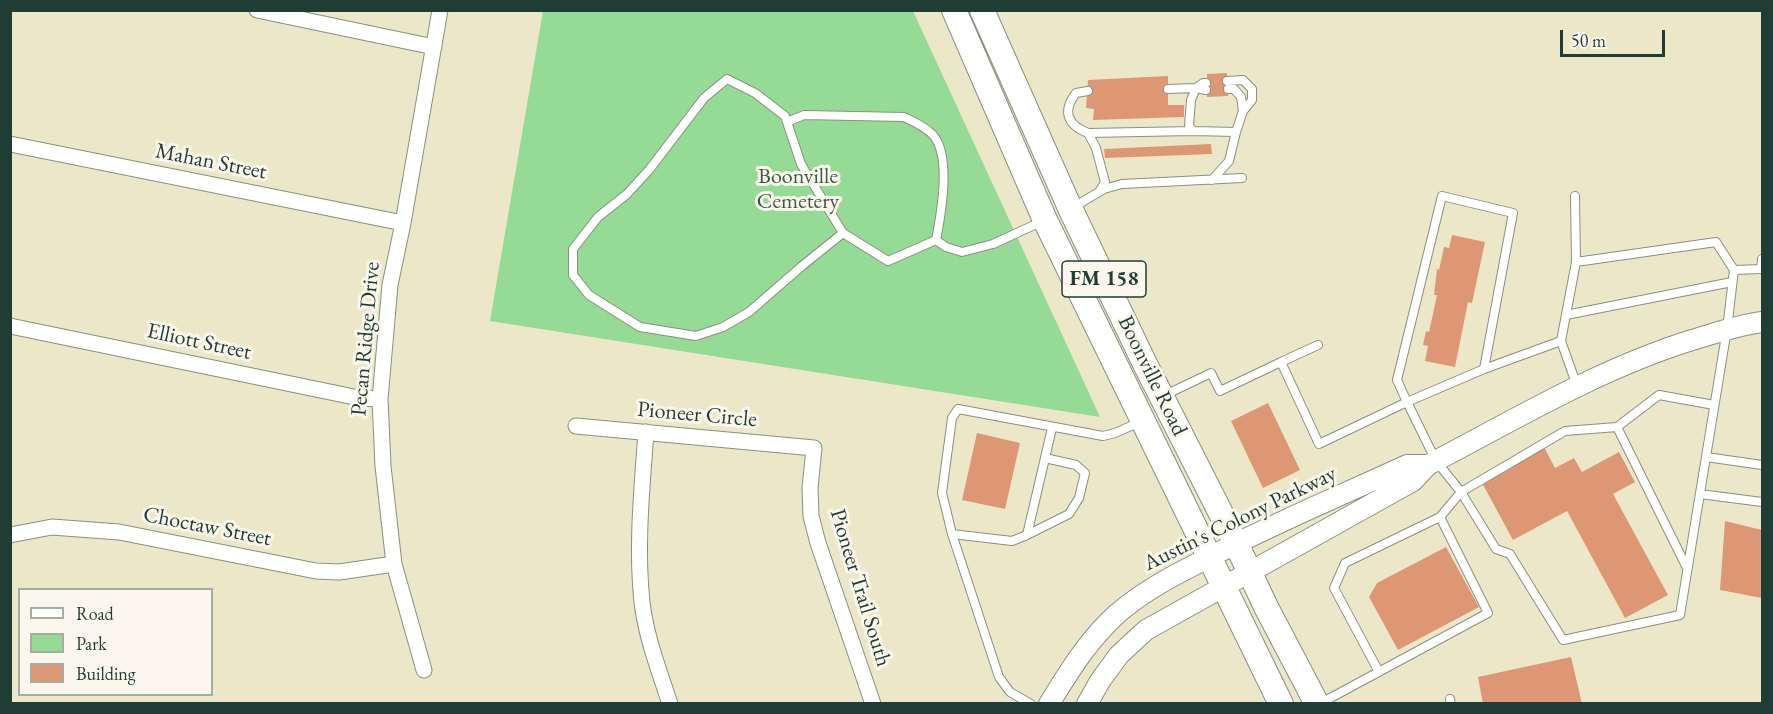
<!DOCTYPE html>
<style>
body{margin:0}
#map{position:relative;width:1773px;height:714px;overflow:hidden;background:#ede7ca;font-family:"EB Garamond",serif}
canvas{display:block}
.frame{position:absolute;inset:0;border:12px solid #1f3d34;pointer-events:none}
.legend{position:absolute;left:18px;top:588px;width:195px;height:108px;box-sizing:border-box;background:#fbf7ec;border:2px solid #a3ada2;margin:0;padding:8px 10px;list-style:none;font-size:18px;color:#1f3d34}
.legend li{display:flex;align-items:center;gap:12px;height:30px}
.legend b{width:30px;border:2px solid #a3ada2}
.scale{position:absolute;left:1560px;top:30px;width:105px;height:27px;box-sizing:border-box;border:3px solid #1f3d34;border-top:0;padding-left:8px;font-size:18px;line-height:21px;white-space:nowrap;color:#1f3d34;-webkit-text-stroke:4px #fbf7ec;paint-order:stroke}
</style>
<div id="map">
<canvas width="1773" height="714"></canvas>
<div class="frame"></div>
<ul class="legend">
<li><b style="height:8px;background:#fff"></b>Road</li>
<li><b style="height:16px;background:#95db95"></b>Park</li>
<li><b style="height:16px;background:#dd9774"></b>Building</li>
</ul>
<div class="scale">50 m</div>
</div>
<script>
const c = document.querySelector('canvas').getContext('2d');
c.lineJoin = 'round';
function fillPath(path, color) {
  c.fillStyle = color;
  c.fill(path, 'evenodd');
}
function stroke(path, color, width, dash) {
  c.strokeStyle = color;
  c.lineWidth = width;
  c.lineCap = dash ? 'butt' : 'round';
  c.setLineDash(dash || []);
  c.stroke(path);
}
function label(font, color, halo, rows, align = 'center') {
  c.font = font + ' "EB Garamond",serif';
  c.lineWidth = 6;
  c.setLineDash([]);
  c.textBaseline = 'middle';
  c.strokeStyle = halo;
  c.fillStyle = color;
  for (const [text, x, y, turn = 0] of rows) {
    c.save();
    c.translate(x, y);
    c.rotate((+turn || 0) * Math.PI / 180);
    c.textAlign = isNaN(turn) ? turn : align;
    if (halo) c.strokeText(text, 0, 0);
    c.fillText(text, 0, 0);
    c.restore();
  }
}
const green = new Path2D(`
 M543,11H913L1100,417L490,321Z`);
const building = new Path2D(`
 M1227,73L1228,96L1207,97V74Z
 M1168,76V105H1184V117L1093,120L1094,109L1086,108L1088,80Z
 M1211,144L1212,154L1105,158L1104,149Z
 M1452,235L1485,242L1472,303L1468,302L1455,367L1425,361L1428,346L1423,345L1426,331L1429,332L1437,295H1434L1437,269L1439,270L1444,247L1449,248Z
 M1268,403L1300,470L1263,488L1231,421Z
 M977,433L1020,443L1005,509L962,500Z
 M1544,447L1555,468L1574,458L1582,472L1619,452L1635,482L1613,494L1668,595L1625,618L1567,511L1513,540L1481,481Z
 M1725,521L1762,530V598L1720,590Z
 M1446,547L1479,607L1398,650L1369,597L1377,583Z
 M1571,657L1582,704H1483L1478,677Z`);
const service = new Path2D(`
 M1227,81L1243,80L1252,89V100L1243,111
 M1168,89L1196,88L1203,83H1206
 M1088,91L1076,93C1062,111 1067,125 1088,133L1193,131L1236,132
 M787,122L804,115L904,117C914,122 924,126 932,134C952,154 941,215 936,240
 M1193,131L1189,126L1191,100L1196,88L1206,90
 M1088,133L1096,148L1105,182L1099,192
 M1212,180L1229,161L1236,132L1243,111L1241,97L1234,89H1228
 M1575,196L1576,262
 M1072,208L1104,189L1122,184L1242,178
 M843,233L802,266L749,312L723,327L696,336L640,327L589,295L573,275V249L598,217L627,194L649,170L704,98L727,79L755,93L785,116L801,164L843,233L888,261L936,240
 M936,240L946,247L962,252L993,244L1043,221
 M1761,269L1762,259
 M1566,315L1732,282
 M1281,362L1318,345
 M1484,369L1513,213L1442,196L1397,380L1407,402L1484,369L1561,341
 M1577,386L1561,341L1576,262L1716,242L1734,270
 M1165,395L1211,373L1220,391L1281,362L1319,444L1407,402L1436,461L1461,492L1496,549L1510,554L1563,640L1680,615L1727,329L1734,270L1762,269
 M1617,427L1687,568
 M1706,457L1762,465
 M1700,494L1762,502
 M952,534L1012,541L1027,535L1052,428
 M1027,535L1069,514L1079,498L1085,473L1076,465L1045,458
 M1379,672L1334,588L1345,563L1440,517
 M1450,699L1451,704
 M1321,703L1488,613L1440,517L1461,492L1565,431L1617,427L1659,395L1714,405
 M1031,704L1010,692L999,677L952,534L942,493L952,418L958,409L1103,436L1115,433L1140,422`);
const minor = new Path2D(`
 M257,10L434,47
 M10,144L403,223
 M10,326L359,398L380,399
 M576,426L814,448L810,488L811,516L818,543L873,704
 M646,432C642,488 636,546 642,602C646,637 659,670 670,704
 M10,535L52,527L119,532L316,571L339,572L394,564
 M424,670L394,564L383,466L380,399L390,285L403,223L440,10`);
const tertiary = new Path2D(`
 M1049,704C1070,670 1088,640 1118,613C1145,590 1176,574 1208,558C1272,524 1340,496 1407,465H1428
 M1087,704L1100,681L1119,655L1146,630L1413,481L1428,465C1514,420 1599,369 1692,340C1716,333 1738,325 1762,322`);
const primary = new Path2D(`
 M954,10L1045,220L1281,704
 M982,10L1070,208L1144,362L1236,543L1266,607L1317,704`);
const shields = [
 [1104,279,84]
];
const shieldNames = [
 ["FM 158",1104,279]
];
const streetNames = [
 ["Mahan Street",211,162,11],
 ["Pecan Ridge Drive",366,339,-85],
 ["Elliott Street",199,342,12],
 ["Boonville Road",1152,376,64],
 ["Pioneer Circle",697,415,5],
 ["Austin's Colony Parkway",1240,519,-26],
 ["Choctaw Street",207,527,11],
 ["Pioneer Trail South",860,588,73]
];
const parkNames = [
 ["Boonville",798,177],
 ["Cemetery",798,202]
];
fillPath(green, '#95db95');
fillPath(building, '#dd9774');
stroke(service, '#86927f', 10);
stroke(minor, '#86927f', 17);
stroke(tertiary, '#86927f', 22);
stroke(primary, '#86927f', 26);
stroke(service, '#fff', 8);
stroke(minor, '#fff', 15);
stroke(tertiary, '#fff', 20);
stroke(primary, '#fff', 24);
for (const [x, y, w] of shields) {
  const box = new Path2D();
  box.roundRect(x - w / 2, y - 18, w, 36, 4.5);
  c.fillStyle = '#fbf7ec';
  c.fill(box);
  stroke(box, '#1f3d34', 1.5);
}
label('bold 21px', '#1f3d34', null, shieldNames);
label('22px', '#1f3d34', '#fbf7ec', streetNames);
label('22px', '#375d47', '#fbf7ec', parkNames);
</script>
